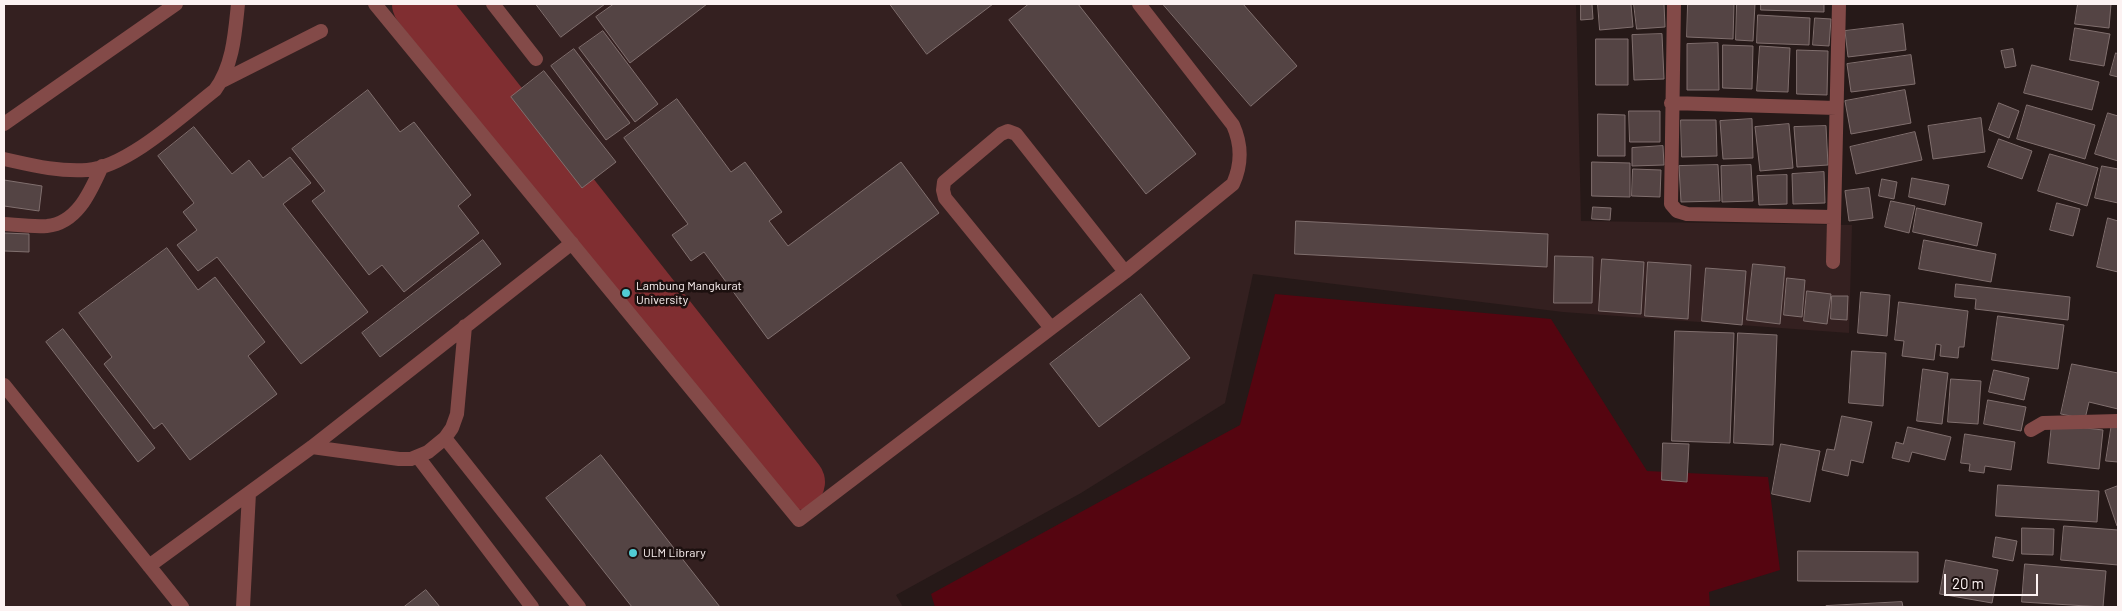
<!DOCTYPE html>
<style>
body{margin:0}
#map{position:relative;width:2122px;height:611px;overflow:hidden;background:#261918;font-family:Barlow,sans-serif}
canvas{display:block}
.frame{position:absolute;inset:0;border:5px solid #fcf2f2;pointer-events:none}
.scale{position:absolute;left:1944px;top:574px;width:94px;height:22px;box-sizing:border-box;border:2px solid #fcf2f2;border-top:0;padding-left:6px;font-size:15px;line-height:18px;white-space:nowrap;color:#fcf2f2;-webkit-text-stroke:4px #1c100f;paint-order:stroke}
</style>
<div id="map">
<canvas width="2122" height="611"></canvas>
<div class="frame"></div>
<div class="scale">20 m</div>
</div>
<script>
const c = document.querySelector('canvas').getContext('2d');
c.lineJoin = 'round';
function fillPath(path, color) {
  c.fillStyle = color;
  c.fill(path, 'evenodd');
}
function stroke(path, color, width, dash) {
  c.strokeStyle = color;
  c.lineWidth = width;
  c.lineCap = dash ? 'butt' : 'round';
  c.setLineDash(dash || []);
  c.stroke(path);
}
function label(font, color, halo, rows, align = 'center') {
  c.font = font + ' Barlow,sans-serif';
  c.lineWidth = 5;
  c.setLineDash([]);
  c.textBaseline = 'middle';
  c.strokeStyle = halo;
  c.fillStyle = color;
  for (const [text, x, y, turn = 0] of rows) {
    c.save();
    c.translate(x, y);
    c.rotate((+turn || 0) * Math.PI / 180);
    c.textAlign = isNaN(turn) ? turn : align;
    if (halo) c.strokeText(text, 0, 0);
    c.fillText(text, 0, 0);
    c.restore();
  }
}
const built = new Path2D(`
 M4,4H1576L1581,221L1852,225L1849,333L1563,312L1253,274L1225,403L1081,493L896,595L903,607H4Z`);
const green = new Path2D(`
 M1275,294L1551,319L1647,471L1768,477L1780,570L1709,592L1710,607H935L931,594L1240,425Z`);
const river = new Path2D(`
 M420,4L797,482`);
const building = new Path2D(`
 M536,4H605L561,37Z
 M614,4H707L630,63L596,17Z
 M890,4H993L927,54Z
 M1029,4H1078L1196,154L1146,194L1009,20Z
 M1163,4H1243L1297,66L1251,106Z
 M1581,4H1592L1593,19L1581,20Z
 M1598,4H1631L1633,27L1600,30Z
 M1634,4H1664L1665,27L1637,29Z
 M1688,4H1734L1733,39L1687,37Z
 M1737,4H1755L1753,41L1736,40Z
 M1761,4H1824V12L1761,10Z
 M2078,4H2111L2109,28L2075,24Z
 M1758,15L1810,18L1809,45L1757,43Z
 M1815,18L1831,19L1829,46L1813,45Z
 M1903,24L1906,50L1848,57L1845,31Z
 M2075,28L2110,34L2104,66L2070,60Z
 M603,31L658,104L635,122L579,48Z
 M1662,34L1664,79L1634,80L1632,35Z
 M1596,39H1628V85H1596Z
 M1718,43L1719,90H1687V44Z
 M1723,45L1753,46L1752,89L1723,88Z
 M1760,46L1790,48L1788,92L1757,91Z
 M574,49L630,123L606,140L551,66Z
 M2013,49L2016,66L2005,68L2001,51Z
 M1797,50L1828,51L1827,95L1797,94Z
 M2116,53L2118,54V77L2110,75Z
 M1911,55L1915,84L1851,92L1847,64Z
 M2032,65L2099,82L2092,110L2024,93Z
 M544,71L616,162L582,188L511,97Z
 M368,90L400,132L414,122L471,195L458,206L479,233L404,292L382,265L369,275L312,201L325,191L292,149Z
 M1905,90L1911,123L1851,134L1845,101Z
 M677,99L731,172L745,162L782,212L769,221L788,246L901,162L939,213L768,339L704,252L691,261L672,235L688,224L624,138Z
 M1999,103L2019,111L2009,138L1989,130Z
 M2027,105L2095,125L2085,159L2017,139Z
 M1629,111H1660V142H1630Z
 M2108,113L2118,116V161L2095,154Z
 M1598,114L1625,115V156H1598Z
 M1981,118L1985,152L1933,159L1928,126Z
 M1752,119L1753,158L1723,159L1720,121Z
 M1681,120H1716L1717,156L1682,157Z
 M1789,124L1793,168L1760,171L1755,127Z
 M1826,126L1828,165L1797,167L1794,127Z
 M194,127L232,174L249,160L263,178L290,157L311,183L283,204L368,312L301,364L217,257L198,271L177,245L197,230L183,212L194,203L158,156Z
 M1915,132L1922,160L1856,174L1850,147Z
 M1999,139L2032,151L2022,179L1988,167Z
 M1663,146L1664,165L1632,166V148Z
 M2050,154L2098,168L2087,206L2038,191Z
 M1592,162L1630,163V197L1592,196Z
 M1718,165L1720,201L1681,202L1679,166Z
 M1751,165L1753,201L1722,202L1721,166Z
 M2102,166L2118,169V203L2095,198Z
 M1633,169L1661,170L1660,197L1632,196Z
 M1824,172L1825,203L1793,204L1792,174Z
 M1787,175V204L1759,205L1757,176Z
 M1912,178L1949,185L1945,205L1909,197Z
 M1882,179L1897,182L1894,199L1879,196Z
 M4,180L42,186L39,211L4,206Z
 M1869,188L1873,218L1849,221L1845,191Z
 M1891,201L1915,206L1909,233L1885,227Z
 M2057,203L2080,209L2073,236L2050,230Z
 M1593,207L1611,208L1610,220L1592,219Z
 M1917,208L1982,223L1977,246L1913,232Z
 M2108,218L2118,221V272L2097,267Z
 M1296,221L1548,234L1547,267L1295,254Z
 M4,233L29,234V252L4,251Z
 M483,240L501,264L380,357L362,333Z
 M1924,240L1996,254L1991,282L1919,269Z
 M167,248L198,290L215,277L265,342L248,356L277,394L190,460L162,423L154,429L104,364L112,357L79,313Z
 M1555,256L1593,257L1592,303H1554Z
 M1602,259L1644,262L1641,314L1599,311Z
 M1648,262L1691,265L1688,319L1645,316Z
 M1753,264L1785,267L1780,324L1747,320Z
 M1706,268L1746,271L1742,325L1702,321Z
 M1787,278L1805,280L1802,317L1784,315Z
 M1956,284L2070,297L2068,320L1975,309L1976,299L1955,297Z
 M1807,291L1831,294L1827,324L1804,321Z
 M1861,292L1890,295L1887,336L1858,333Z
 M1141,294L1190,358L1099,427L1050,364Z
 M1832,296H1848L1847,320L1831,319Z
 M1899,302L1968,311L1964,347H1959L1958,358L1940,356L1941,345L1936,344L1934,360L1902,356L1904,341L1895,340Z
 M1998,316L2064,325L2058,369L1992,360Z
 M63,329L155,448L138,462L46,342Z
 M1675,331L1734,333L1730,443L1672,441Z
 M1738,333L1777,335L1773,445L1734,443Z
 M1852,351L1886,353L1883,406L1849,403Z
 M2072,364L2118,373V409L2089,402L2085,419L2061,414Z
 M1923,369L1948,373L1942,424L1917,421Z
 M1994,370L2029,378L2024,400L1989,392Z
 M1951,379L1981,381L1978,424L1948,422Z
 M1988,400L2026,407L2021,431L1984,424Z
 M1842,416L1872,422L1863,463L1851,460L1848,476L1822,470L1827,449L1834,450Z
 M2112,423L2118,424V462L2106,461Z
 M2052,424L2103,430L2099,469L2048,463Z
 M1908,427L1951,437L1945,460L1912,452L1909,462L1892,458L1896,442L1903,444Z
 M1965,434L2015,442L2011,470L1985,466L1984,473L1969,471L1970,464L1961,463Z
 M1663,443L1689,444L1687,482L1662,480Z
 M1781,444L1820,451L1810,502L1772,494Z
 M601,455L720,607H632L546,498Z
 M1998,485L2099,491L2097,522L1996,516Z
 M2118,486V526H2117L2105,491Z
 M2064,526L2118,530V565L2061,560Z
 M2022,528L2054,529L2053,555L2022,554Z
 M1996,537L2017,541L2013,561L1993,557Z
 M1798,551L1918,552V582L1798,581Z
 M1946,560L1998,570L1992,603L1940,594Z
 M2025,564L2106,571L2103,607L2022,602Z
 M426,590L440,607H404Z
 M1902,602L1903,607H1826V606Z`);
const service = new Path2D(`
 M375,4L799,520L1125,272L1233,184C1242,164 1242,145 1233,125L1139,4
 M493,4L536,59
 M222,81L321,31
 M4,124L176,4
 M4,159C31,165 58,172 87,170C127,167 183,115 215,90C233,66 235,33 238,4
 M4,224C18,225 33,227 47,226C78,223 91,190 102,166
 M1051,328L945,198L943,190L944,182L1001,134L1008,131L1016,134L1125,272
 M4,385L182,607
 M445,438L579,607
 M312,447L399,459H411L428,452L445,438L452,428L457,414L465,326
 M418,457L532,607
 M149,566L312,447L572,243
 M243,607L249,493`);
const minor = new Path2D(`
 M1674,4L1671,204L1677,211L1687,214L1832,217
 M1671,103L1836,108
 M1833,262L1839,4
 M2031,430L2043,423L2118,421`);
const markers = [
 [626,293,5,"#51ccd4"],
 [633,553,5,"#51ccd4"]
];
const poiNames = [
 ["Lambung Mangkurat",636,286],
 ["University",636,300],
 ["ULM Library",643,553]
];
fillPath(built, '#342020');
fillPath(green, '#550510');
stroke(river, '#802e31', 56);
fillPath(building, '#544444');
stroke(building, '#806f6e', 1);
stroke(service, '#834a48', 14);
stroke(minor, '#834a48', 14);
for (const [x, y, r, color] of markers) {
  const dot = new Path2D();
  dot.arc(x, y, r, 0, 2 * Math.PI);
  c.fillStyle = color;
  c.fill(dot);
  stroke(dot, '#1c100f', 2);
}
label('12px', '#fcf2f2', '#1c100f', poiNames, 'left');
</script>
